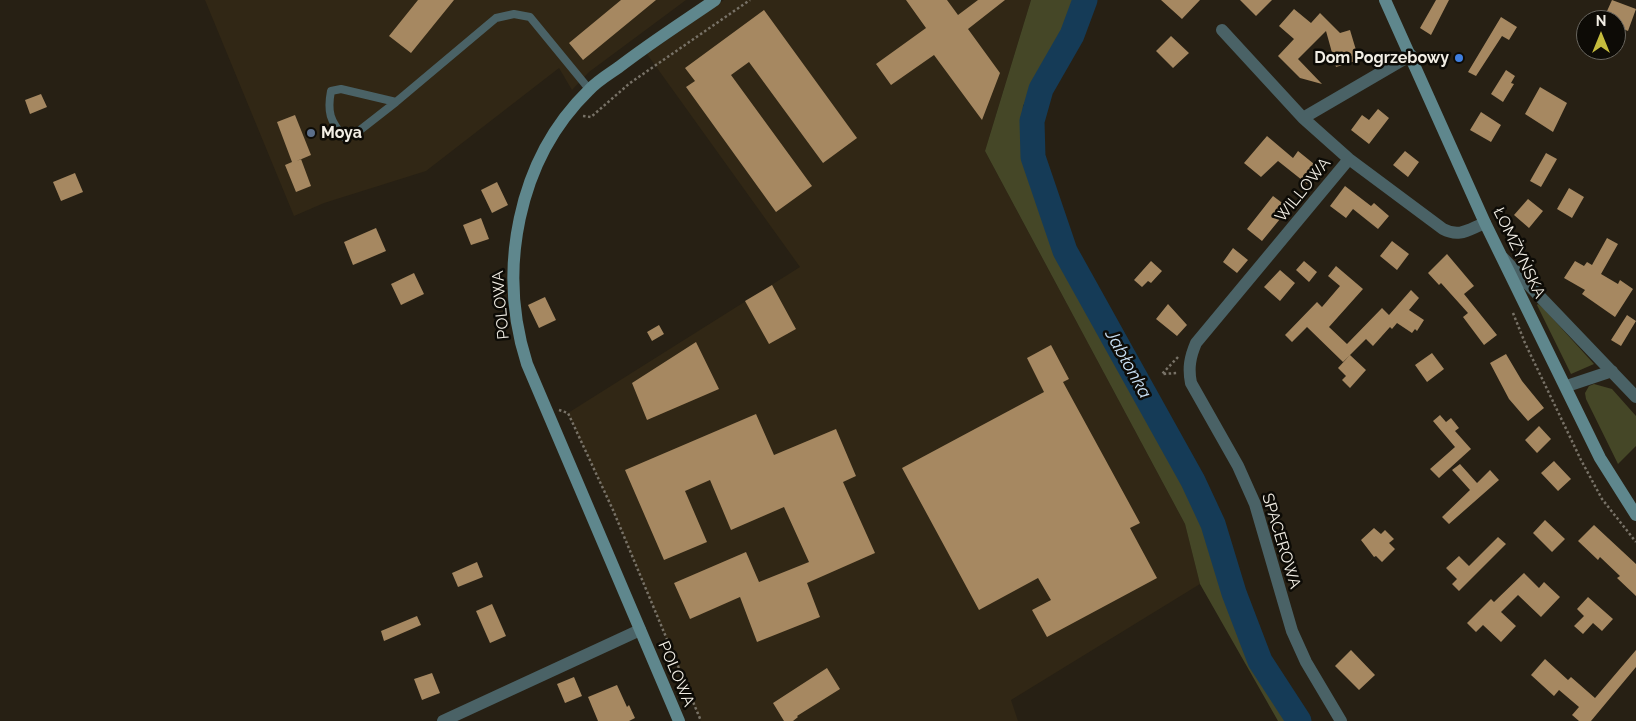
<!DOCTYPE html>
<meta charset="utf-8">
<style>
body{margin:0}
#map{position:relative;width:1636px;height:721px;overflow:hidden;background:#272014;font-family:Raleway,sans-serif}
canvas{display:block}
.north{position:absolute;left:1576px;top:10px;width:50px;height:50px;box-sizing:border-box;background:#0d0b06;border:1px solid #69665f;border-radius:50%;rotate:0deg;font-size:14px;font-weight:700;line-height:20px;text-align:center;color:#f2eee5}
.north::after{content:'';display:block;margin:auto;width:18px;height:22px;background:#c5bc3d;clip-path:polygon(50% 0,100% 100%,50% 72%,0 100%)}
</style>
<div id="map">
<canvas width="1636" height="721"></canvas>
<div class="north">N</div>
</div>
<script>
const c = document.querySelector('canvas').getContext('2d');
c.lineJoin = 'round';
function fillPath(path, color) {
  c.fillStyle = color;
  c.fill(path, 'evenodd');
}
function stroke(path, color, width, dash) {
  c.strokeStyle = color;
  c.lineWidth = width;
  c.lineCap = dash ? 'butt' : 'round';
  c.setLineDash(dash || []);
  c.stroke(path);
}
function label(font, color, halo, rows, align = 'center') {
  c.font = font + ' Raleway,sans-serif';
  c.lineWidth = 5;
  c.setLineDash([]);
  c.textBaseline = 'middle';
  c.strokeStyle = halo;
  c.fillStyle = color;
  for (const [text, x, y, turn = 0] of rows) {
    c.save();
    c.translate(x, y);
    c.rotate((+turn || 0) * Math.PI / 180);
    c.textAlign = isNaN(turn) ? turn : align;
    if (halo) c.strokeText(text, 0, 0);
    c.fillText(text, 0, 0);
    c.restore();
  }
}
const built = new Path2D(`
 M205,0H686L589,72L572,90L559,68L426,171L324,203L294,216Z
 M724,0H1031L985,151L1185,524L1200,584L1011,700L1018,721H701L613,510L568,413L800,267L647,54Z`);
const green = new Path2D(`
 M1031,0H1073L1059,36L1023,106L1021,146L1044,221L1200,512L1213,543L1227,602L1252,662L1290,721H1278L1200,584L1185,524L985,151Z
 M1538,304L1544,309L1594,364L1571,374L1537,305Z
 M1594,384L1612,389L1636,416V446L1618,464L1586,399L1585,393L1589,386Z`);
const river = new Path2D(`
 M1085,0L1072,35L1041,89L1032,121L1033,157L1065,251L1193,481L1213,524L1234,593L1260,661L1299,721`);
const building = new Path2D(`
 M418,0H454L411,53L389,36Z
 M621,0H656L583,60L569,43Z
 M906,0H947L958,15L978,0H1005L968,29L1000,73L982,120L934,55L891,85L876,64L926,28Z
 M1161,0H1200L1182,19Z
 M1240,0H1272L1256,16Z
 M1436,0H1449L1431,35L1420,28Z
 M1612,0L1636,9L1628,31L1616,26V20H1603Z
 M1294,9L1311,23L1320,13L1340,33L1350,30L1359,60L1336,67L1326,31L1298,59L1322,84L1300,78L1278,56L1294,39L1279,26Z
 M764,10L857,138L823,163L749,62L731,75L812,186L776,212L686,87L695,81L685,68Z
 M1501,17L1517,27L1509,40L1502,36L1476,76L1468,72Z
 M1171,36L1189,53L1173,68L1156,51Z
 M1506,70L1515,76L1511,83L1514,84L1503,102L1491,94Z
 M1540,87L1567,103L1553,132L1525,114Z
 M41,94L47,107L30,114L25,100Z
 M1378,109L1389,118L1369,144L1351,130L1362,115L1369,120Z
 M1481,112L1501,125L1491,142L1470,130Z
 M295,115L311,155L297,161L301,159L311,186L296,192L285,165L292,162L277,122Z
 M1267,136L1293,158L1298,151L1319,168L1307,184L1278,161L1261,177L1244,163Z
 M1405,151L1419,162L1408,177L1393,165Z
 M1546,153L1557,159L1541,187L1530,181Z
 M75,173L83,192L61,201L53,182Z
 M497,182L508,205L492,213L481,190Z
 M1345,186L1371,206L1374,203L1389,216L1378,229L1353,209L1346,218L1330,206Z
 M1569,188L1584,197L1572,218L1557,209Z
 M1273,196L1289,208L1262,241L1247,229Z
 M1528,199L1543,211L1529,228L1514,215Z
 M481,218L489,239L471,245L463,225Z
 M376,228L386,251L353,265L344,242Z
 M1607,238L1618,244L1601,274L1618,284L1620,280L1633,289L1615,317L1582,294L1585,290L1564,278L1575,261L1584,266L1587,262L1592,265Z
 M1392,241L1409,254L1397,270L1380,256Z
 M1233,248L1248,260L1237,273L1223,262Z
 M1447,254L1474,286L1464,294L1497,335L1484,345L1463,317L1468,313L1441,283L1439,285L1428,273Z
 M1151,261L1162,271L1151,283L1148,281L1142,287L1134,280Z
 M1304,261L1317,272L1309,282L1296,270Z
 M1336,266L1363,289L1329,327L1347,344L1382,308L1389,315L1411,290L1419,298L1409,310L1424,320L1417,331L1415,329L1412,333L1397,323L1392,329L1390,327L1373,346L1366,339L1343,362L1307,327L1292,342L1285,335L1317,302L1322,307L1340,286L1328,276Z
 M1280,270L1295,283L1280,301L1264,287Z
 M414,273L424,294L401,305L391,284Z
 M772,285L796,329L769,344L745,301Z
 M545,297L556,320L539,328L528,305Z
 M1168,304L1187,325L1177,336L1156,319Z
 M1627,315L1636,321L1621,346L1611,340Z
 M659,325L664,334L652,341L647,332Z
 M696,342L719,389L647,420L632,383Z
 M1051,345L1069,379L1063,382L1140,523L1130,528L1157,578L1047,637L1032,610L1051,600L1038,578L979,610L902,468L1044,392L1027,358Z
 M1432,353L1444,369L1427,382L1415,365Z
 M1506,354L1522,381L1544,408L1528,421L1509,399L1490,363Z
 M1350,355L1366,370L1350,388L1342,380L1346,376L1338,368Z
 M756,414L774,455L836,429L856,476L843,482L875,553L807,583L820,617L757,642L740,597L690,619L674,583L746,552L759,582L809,562L784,507L731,530L710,480L685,491L707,542L664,560L625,470Z
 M1440,415L1446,422L1451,418L1459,428L1455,431L1471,449L1439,478L1430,469L1455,447L1433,421Z
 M1539,426L1551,439L1537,453L1525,440Z
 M1554,461L1571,479L1558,491L1541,473Z
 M1460,464L1477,483L1490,470L1499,480L1449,524L1442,517L1470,490L1452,470Z
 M1545,520L1565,539L1552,552L1533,533Z
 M1594,525L1636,564V596L1617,578L1620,576L1600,557L1598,560L1578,541Z
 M1374,528L1381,534L1385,530L1394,539L1389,543L1395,549L1382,562L1376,556L1374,557L1361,540Z
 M1498,537L1506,544L1459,591L1452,584L1457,579L1446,568L1459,556L1469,566Z
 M477,562L483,577L458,587L452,573Z
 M1524,573L1539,588L1544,582L1560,597L1541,617L1518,595L1501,612L1516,626L1501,642L1483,625L1476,632L1467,623L1491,599L1494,602Z
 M1588,597L1613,619L1602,631L1593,623L1583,634L1574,626L1584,616L1577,609Z
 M492,604L506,636L490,643L476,611Z
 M417,616L421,625L384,641L381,631Z
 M1351,650L1375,675L1359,690L1335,666Z
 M1636,650V667L1591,721H1579L1572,715L1579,707L1559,690L1554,696L1531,675L1545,659L1568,680L1571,677L1595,698Z
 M827,668L840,689L797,716L798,717L793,721H784L773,703Z
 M432,673L440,693L422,700L414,679Z
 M574,677L582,696L565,703L557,684Z
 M617,685L627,707L629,705L635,718L629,721H598L588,697Z`);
const path = new Path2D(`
 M583,116L591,117L630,83L750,0
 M1513,313L1525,343L1581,460L1602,499L1636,542
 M1178,357L1162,374L1178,373
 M559,410L568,413L613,510L701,721`);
const lane = new Path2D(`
 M396,102L355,134L344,137C330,121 327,112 331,91L341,89L396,102L496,18L514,14L530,17L589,89`);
const street = new Path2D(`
 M1222,30L1303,118L1349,159L1443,229C1460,238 1469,229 1485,223
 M1303,118L1411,55
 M1503,258L1636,397
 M1567,386L1612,371
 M443,721L640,630
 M1341,721L1306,662L1292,631L1255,504L1238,466L1191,383C1188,368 1190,357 1196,343L1349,159`);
const secondary = new Path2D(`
 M1385,0L1485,223L1600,458L1636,515
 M679,721L527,364C497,271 517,160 589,90C597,81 609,74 619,67C650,43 683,22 715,0`);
const markers = [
 [1459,58,5,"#3f7fe0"],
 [311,133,5,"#5c6f8a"]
];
const poiNames = [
 ["Dom Pogrzebowy",1449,58],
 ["Moya",321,133,"left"]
];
const streetNames = [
 ["WILLOWA",1303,190,-51],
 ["ŁOMŻYŃSKA",1519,253,64],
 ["POLOWA",501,305,-95],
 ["SPACEROWA",1281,541,73],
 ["POLOWA",676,674,67]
];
const waterNames = [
 ["Jabłonka",1128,364,61]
];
fillPath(built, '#312715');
fillPath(green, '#454727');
stroke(river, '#153b57', 25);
fillPath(building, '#a68861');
stroke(path, '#787267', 2.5, [2.5, 2.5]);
stroke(lane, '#4a6266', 8);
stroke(street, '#4a6266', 12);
stroke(secondary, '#5f878d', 12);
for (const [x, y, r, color] of markers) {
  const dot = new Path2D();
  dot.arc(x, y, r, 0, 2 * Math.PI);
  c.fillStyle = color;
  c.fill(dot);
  stroke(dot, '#0d0b06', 2);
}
label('bold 16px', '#f2eee5', '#0d0b06', poiNames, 'right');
label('16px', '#f2eee5', '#0d0b06', streetNames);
label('italic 18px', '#cbe3f8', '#0d0b06', waterNames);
</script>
